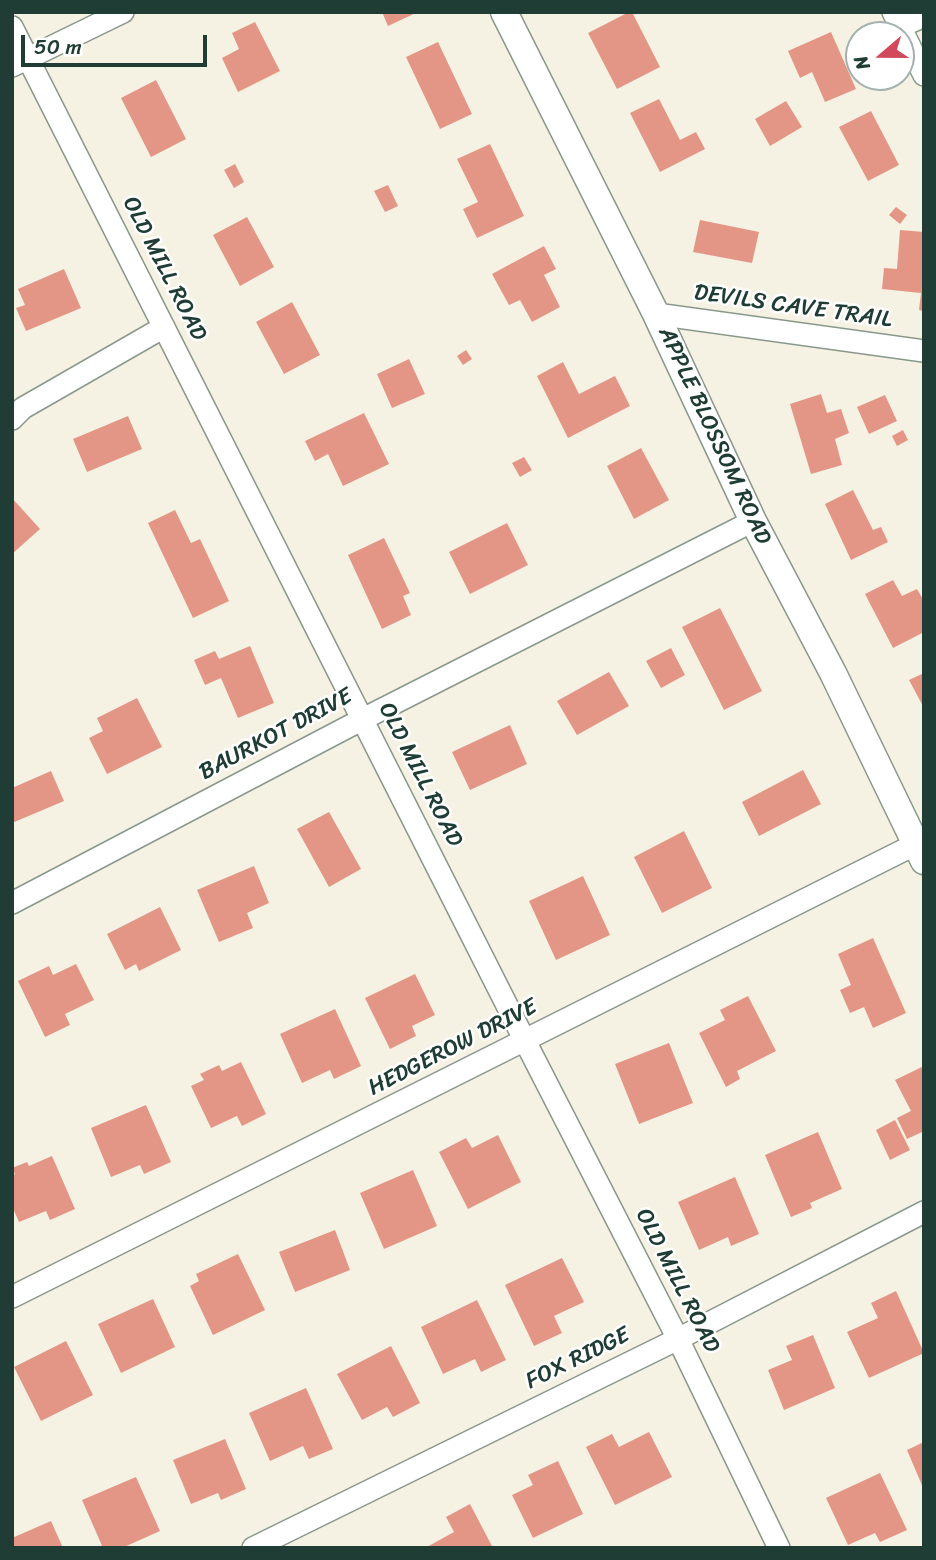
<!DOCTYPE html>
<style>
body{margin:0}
#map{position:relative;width:936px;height:1560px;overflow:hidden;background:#f5f2e3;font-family:Sriracha,sans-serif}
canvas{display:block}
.frame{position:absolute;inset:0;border:14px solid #1f3d34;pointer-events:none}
.north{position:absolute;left:845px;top:21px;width:70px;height:70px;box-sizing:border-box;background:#fff;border:2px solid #a5b1ae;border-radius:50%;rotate:250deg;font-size:19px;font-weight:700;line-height:28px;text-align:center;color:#1f3d34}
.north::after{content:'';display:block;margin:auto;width:24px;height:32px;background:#d1495b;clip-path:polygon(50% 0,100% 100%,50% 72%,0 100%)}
.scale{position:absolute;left:21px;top:35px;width:186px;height:32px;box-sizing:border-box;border:4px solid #1f3d34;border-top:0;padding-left:9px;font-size:21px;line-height:24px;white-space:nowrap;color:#1f3d34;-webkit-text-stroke:5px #fff;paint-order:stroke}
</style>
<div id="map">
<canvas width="936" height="1560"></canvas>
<div class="frame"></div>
<div class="north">N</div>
<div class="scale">50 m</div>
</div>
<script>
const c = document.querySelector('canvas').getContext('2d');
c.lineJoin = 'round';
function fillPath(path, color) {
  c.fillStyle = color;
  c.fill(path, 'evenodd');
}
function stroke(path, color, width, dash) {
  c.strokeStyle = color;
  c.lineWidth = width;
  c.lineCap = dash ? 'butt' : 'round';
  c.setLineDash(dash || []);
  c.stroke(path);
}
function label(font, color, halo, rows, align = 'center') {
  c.font = font + ' Sriracha,sans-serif';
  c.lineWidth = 5;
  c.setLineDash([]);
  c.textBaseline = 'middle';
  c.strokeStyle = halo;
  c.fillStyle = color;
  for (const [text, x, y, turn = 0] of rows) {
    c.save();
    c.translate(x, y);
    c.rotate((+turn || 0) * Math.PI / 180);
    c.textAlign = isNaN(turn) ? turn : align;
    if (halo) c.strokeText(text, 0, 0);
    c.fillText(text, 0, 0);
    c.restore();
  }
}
const building = new Path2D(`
 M382,12H418L388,26Z
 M629,12H632L660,67L617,89L588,33Z
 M255,22L280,71L238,92L222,58L239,49L232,33Z
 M831,32L856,89L825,102L812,72L800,78L788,51Z
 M438,42L472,114L440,129L406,57Z
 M156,80L186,139L151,157L121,98Z
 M659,99L680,140L696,132L705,149L660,172L630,113Z
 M786,101L802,127L770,146L755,119Z
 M871,111L899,165L868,181L839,127Z
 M490,144L524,216L477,238L463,209L478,202L457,159Z
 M235,164L244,182L234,188L224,170Z
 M388,185L398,206L385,212L374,191Z
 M896,207L907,215L900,224L889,215Z
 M247,217L274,267L240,286L213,235Z
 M700,220L759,232L752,263L693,252Z
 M900,230L924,232V311L919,310L921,293L882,289L884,268L897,269Z
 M544,246L556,269L544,275L560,307L532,322L520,300L509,305L492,274Z
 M64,269L81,308L26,331L16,308L25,305L18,289Z
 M292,302L320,355L284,374L256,322Z
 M466,350L472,359L463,365L457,356Z
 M409,359L425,394L392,408L377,374Z
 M563,362L579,394L615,376L630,406L568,438L537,376Z
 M821,394L827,413L841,409L849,433L835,439L842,465L811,474L790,404Z
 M885,395L897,421L869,434L857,407Z
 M364,413L389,464L343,486L328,454L315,461L305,441Z
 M128,416L142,449L87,472L73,439Z
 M903,430L908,440L897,446L892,436Z
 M641,448L669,500L634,519L607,466Z
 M524,457L532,470L520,477L512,463Z
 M853,490L873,530L881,527L888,542L851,560L825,504Z
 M12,498L40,529L12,554Z
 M175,510L191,543L200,539L229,601L193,618L148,523Z
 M507,523L528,565L470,594L449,552Z
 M384,538L410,593L403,596L411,615L382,629L348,555Z
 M893,580L902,596L917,589L924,601V632L893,648L865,594Z
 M720,608L762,691L724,710L682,627Z
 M250,646L274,703L238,718L221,678L205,685L194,660L215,651L219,659Z
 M671,648L685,675L661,688L646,661Z
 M609,672L629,706L577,735L557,701Z
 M924,673V708L909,680Z
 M137,698L162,747L107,774L89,738L103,731L97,718Z
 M510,725L527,764L470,790L452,752Z
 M803,770L821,804L759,836L742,802Z
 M51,771L64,801L12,823V788Z
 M329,812L361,869L329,887L297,829Z
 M684,831L712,888L662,913L634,857Z
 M254,866L269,903L247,913L253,928L219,942L197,890Z
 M583,876L610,935L556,960L529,901Z
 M160,907L181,950L139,971L136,964L125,970L107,934Z
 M873,938L906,1013L873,1028L864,1007L850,1013L840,990L851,985L838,954Z
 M76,964L94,1000L65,1014L70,1025L45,1037L18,981L49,966L53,975Z
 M415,974L435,1015L412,1026L416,1036L390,1049L365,998Z
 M748,996L776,1051L737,1071L740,1079L726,1087L699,1033L725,1020L720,1010Z
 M335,1009L361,1066L334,1079L330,1070L302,1083L280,1034Z
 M669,1043L693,1103L639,1124L615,1064Z
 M241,1062L266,1114L242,1126L237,1116L211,1128L191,1086L204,1080L200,1074L219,1065L222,1071Z
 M924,1066V1137L922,1132L907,1139L897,1118L911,1111L895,1080Z
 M146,1105L171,1162L144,1174L140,1165L111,1177L91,1128Z
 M895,1120L910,1150L890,1160L876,1130Z
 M818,1132L842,1189L810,1203L812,1208L791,1217L765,1155Z
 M498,1135L521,1182L468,1209L439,1152L466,1138L472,1148Z
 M52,1156L75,1209L50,1220L46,1211L19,1222L12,1206V1176L15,1174L12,1168L27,1162L29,1166Z
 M413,1170L437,1226L384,1249L360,1193Z
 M735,1177L759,1234L731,1246L728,1237L699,1250L678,1202Z
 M335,1230L350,1270L295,1292L279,1252Z
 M238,1254L265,1310L213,1335L190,1286L199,1281L196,1274Z
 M562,1258L584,1302L554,1316L562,1333L534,1346L505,1285Z
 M896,1291L924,1353L869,1378L847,1332L878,1318L871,1303Z
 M153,1299L175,1347L121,1373L98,1324Z
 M477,1300L506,1360L481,1372L475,1359L443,1374L421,1327Z
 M813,1335L835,1388L784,1410L768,1370L792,1360L786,1346Z
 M66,1341L93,1395L41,1421L14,1367Z
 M391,1346L420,1403L393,1417L387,1407L362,1420L337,1374Z
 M306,1388L333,1449L309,1459L303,1446L270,1461L249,1413Z
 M649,1432L672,1477L615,1505L586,1447L612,1434L619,1447Z
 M225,1439L246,1489L221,1500L218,1493L191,1504L173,1460Z
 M924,1442V1490L907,1450Z
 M558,1461L583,1514L533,1538L512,1495L533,1485L528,1475Z
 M880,1473L907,1530L880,1542L875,1533L848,1545L826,1498Z
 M136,1477L160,1531L122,1548H103L82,1500Z
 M470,1504L493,1548H425L454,1532L446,1517Z
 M51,1521L63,1548H12V1538Z`);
const minor = new Path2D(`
 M893,12L924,75
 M12,27L525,1041L678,1339L779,1548
 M900,27L924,16
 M12,66L123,12
 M656,314L924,351
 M12,419L23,408L51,392L164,327
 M12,903L363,719L753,521
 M12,1297L916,844
 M253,1548L678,1339L924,1212`);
const tertiary = new Path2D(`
 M504,12L656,314L753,521L833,673L924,861`);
const streetNames = [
 ["OLD MILL ROAD",164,269,63],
 ["DEVILS CAVE TRAIL",793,307,8],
 ["APPLE BLOSSOM ROAD",714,436,65],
 ["BAURKOT DRIVE",276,735,-28],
 ["OLD MILL ROAD",420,775,63],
 ["HEDGEROW DRIVE",453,1048,-27],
 ["OLD MILL ROAD",677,1281,63],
 ["FOX RIDGE",578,1359,-26]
];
fillPath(building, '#e39685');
stroke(minor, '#8a988c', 24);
stroke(tertiary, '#8a988c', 29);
stroke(minor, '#fff', 21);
stroke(tertiary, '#fff', 26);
label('23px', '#1f3d34', '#fff', streetNames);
</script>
